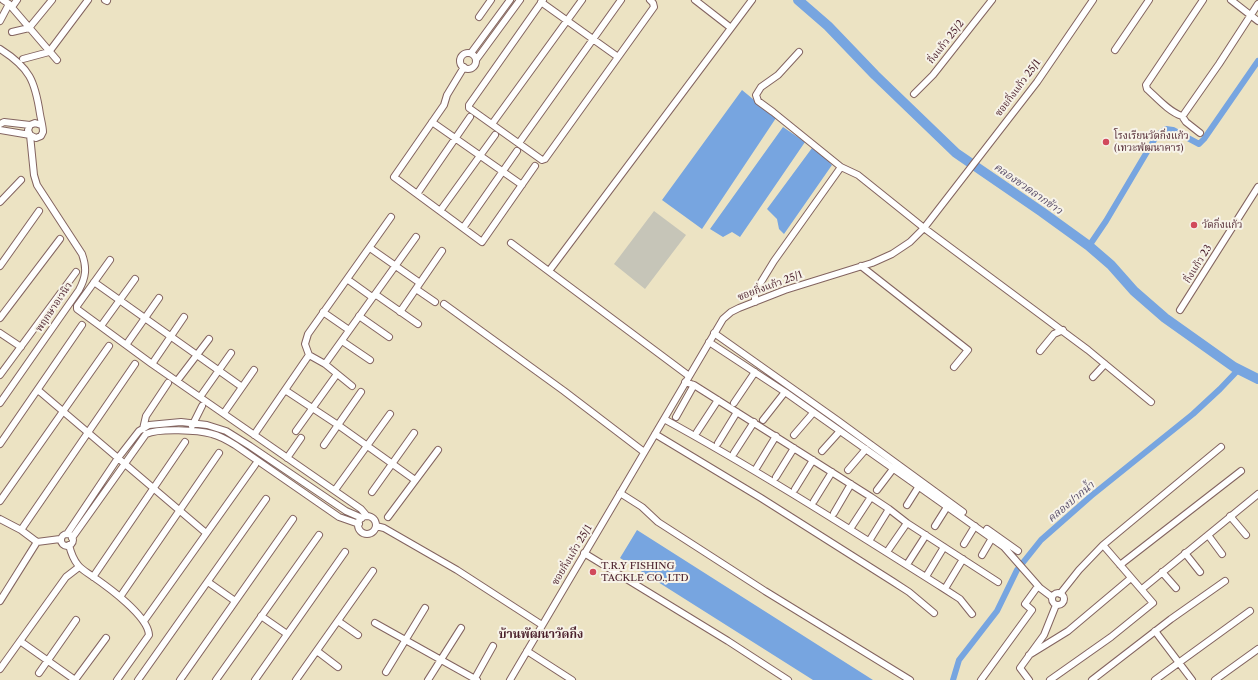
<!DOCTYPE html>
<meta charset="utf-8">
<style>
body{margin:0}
canvas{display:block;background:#ece3c3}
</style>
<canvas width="1258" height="680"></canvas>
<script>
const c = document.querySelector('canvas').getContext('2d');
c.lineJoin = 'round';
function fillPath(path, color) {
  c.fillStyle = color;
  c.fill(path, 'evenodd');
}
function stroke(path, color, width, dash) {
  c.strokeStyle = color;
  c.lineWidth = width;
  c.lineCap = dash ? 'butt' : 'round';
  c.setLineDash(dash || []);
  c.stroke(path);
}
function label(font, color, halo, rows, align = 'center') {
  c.font = font + ' "Libre Caslon Text","Noto Serif Thai",serif';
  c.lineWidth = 4;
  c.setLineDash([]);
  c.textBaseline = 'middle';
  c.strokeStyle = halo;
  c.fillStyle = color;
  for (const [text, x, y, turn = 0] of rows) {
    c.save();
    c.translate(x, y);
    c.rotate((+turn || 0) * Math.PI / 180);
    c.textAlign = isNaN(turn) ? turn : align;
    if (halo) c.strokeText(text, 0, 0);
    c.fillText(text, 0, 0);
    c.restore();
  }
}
const industrial = new Path2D(`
 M654,211L686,235L645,289L614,264Z`);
const water = new Path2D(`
 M742,90L776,118L702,229L662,200Z
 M783,127L805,142L740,237L732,232L723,237L710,229Z
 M812,148L822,154L832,165L784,234L779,229L777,219L767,209Z
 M637,530L873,680H813L620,558Z`);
const canal = new Path2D(`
 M1089,246L1106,221L1157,135L1166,129L1173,130L1199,144L1204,139L1258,61
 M953,680L959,660L997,611L1017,570L1041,540L1091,496L1193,414L1220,389L1239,369`);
const river = new Path2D(`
 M798,0L828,26L875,75L956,153L1042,212L1089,246L1111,265L1134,291L1165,318L1234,367L1258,379`);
const minor = new Path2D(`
 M105,0L107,1
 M543,0L469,105V108L542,160L545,159L654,7L653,3L650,0
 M695,0L731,28
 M1203,0L1146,85L1147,89C1157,98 1169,112 1182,116L1184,114L1219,64L1258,4
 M1231,0L1258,21
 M541,2L618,57
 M9,4L57,60
 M12,7L17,0
 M479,17L491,0
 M0,21L9,4L3,0
 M12,32L29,28L52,0
 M0,49C30,68 35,81 40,114C41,120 43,127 43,132L41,136L36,138L30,135L28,130L30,125L35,123L41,125
 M1115,50L1149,0
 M799,52L778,75L761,87L756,95L758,101L773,112L841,167L858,175L924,228L1088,350L1151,402
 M471,53L510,0
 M460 61a8 8 0 1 1 16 0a8 8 0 1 1-16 0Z
 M23,59L49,52L88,0
 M476,60L520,0
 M464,67L447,95L444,105L394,177L482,242L535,166
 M914,94L933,75L992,0
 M1182,116L1186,122L1200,133
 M432,122L522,185
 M0,124L4,122L30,125
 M492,124L582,0
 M0,130L30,135L34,175L37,185L82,254C87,268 86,277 79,290L0,403
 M519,143L621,0
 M417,194L470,117
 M0,202L21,180
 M440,211L495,135
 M463,228L517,151
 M511,243L689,376
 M370,248L420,283
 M110,260L77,306V309L152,364L361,509L367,516
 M0,266L39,211
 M861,266L968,350L954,367
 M549,271L752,0
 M347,279L372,297
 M94,282L242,387
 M416,289L435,302
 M375,294L418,324
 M755,302V292L774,261L841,167
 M444,304L564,391L644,452
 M1180,310L1258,187
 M323,312L349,330
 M400,312L442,251
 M359,316L389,337
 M0,318L60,239
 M101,326L135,279
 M0,333L21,347
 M714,333L837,420L963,512
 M342,341L370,360
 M709,342L785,392L1004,547L1040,588L1052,597
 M126,345L159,298
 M1040,351L1054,334L1063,330
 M309,355L305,344L308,334L391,217
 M152,364L184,317
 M325,364L416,237
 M0,375L76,272
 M1093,377L1105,364
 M177,381L209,339
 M685,382L694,385L871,497L889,509L907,523L998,582
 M38,390L206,533
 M285,390L338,425L415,480
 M200,397L231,353
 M734,403L755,372
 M224,413L254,370
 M676,417L694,385
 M664,419C759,471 851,530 943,588L960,599L972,614
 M763,420L785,392
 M192,426L202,406
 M143,429L146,416L168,383
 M296,431L337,374
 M697,432L718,400
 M655,434L761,498L892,581L909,592L934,613
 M254,435L309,355L325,364L352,386
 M794,435L813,413
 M718,443L737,412
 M0,444L82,325
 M324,445L361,392
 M822,451L840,431
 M734,453L754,422
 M287,458L301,438
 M757,467L776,436
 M848,470L866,449
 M776,477L794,448
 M795,489L813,460
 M335,490L390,414
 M877,490L893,469
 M372,492L414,433
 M620,493L642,507L658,522L765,591L910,680
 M0,501L109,346
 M814,501L832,472
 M907,505L919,486
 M834,513L851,484
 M1230,516L1246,535
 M358 525a9 9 0 1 1 18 0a9 9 0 1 1-18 0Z
 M388,517L438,450
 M0,519L21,530L37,542L60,539
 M376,526L384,528L457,570L542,625
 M852,526L871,497
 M935,526L947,507
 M987,529L1018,551
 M21,530L135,364
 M61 540a6 6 0 1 1 12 0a6 6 0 1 1-12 0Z
 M67,534L118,458L139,431L149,425L181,422L207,425L226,431L250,446L346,511L362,518
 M1208,535L1222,554
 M72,538L146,434C159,428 198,430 212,434C220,436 227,440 235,445L339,517L359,524
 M871,538L889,509
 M964,544L975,526
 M69,545C71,553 73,559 78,565C82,570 88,573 92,576C108,587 148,616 149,635L117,680
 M889,549L907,523
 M584,553L728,641L788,680
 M1185,553L1200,572
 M982,555L992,538
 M908,563L926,535
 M1120,565L1241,471
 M1162,572L1176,588
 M927,575L944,547
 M93,577L185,442
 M208,582L235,601
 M946,587L963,559
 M1142,589L1258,494
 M1052 599a6 6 0 1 1 12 0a6 6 0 1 1-12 0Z
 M1060,594L1079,570L1103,545L1221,447
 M120,597L219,453
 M0,601L37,542
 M261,616L287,634
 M144,621L255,465
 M338,621L358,635
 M375,623L477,680
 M1155,631L1192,680
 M20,641L75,680
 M317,651L338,667
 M527,651L572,680
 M1029,655L1068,631L1131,578
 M0,669L66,577L79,567
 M386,672L425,608
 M39,673L76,620
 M75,680L106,638
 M138,680L266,499
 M180,680L293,519
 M216,680L319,535
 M255,680L345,552
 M296,680L373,571
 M428,680L461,628
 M474,680L493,646
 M510,680L723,319L731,312L739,308L785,290L872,263L892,254L910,242L924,228L1037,82L1093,0
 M981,680L1032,610L1025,604L1038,586
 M1029,680L1020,668L1044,635L1056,605
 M1050,680L1111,637L1153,603L1103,545
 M1092,680L1171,619L1225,581
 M1155,680L1250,611
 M1215,680L1258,649`);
const markers = [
 [1106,142,4,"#d1495b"],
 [1194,225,4,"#d1495b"],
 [593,572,4,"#d1495b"]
];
const streetNames = [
 ["กิ่งแก้ว 25/2",946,42,-52],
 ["ซอยกิ่งแก้ว 25/1",1018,88,-53],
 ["กิ่งแก้ว 23",1198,264,-58],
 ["ซอยกิ่งแก้ว 25/1",770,286,-20],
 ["พฤกษาอเวนิว",54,307,-56],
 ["ซอยกิ่งแก้ว 25/1",572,555,-59]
];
const poiNames = [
 ["โรงเรียนวัดกิ่งแก้ว",1114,136],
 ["(เทวะพัฒนาคาร)",1114,148],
 ["วัดกิ่งแก้ว",1202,225],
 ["T.R.Y FISHING",601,566],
 ["TACKLE CO.,LTD",601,578]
];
const waterNames = [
 ["คลองชวดลากข้าว",1028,189,35],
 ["คลองปากน้ำ",1071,502,-40]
];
const quarterNames = [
 ["บ้านพัฒนาวัดกิ่ง",541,635]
];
fillPath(industrial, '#c6c5b8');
fillPath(water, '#77a5e0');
stroke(canal, '#77a5e0', 6);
stroke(river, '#77a5e0', 10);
stroke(minor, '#836460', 8);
stroke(minor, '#fff', 6);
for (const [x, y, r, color] of markers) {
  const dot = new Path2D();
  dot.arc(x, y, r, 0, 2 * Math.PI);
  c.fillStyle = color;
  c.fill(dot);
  stroke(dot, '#f7f3e8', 1.5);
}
label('10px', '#4a1f2b', '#f7f3e8', streetNames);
label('10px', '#4a1f2b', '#f7f3e8', poiNames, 'left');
label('italic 11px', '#5a4e6a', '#f7f3e8', waterNames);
label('bold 12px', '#4a1f2b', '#f7f3e8', quarterNames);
</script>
